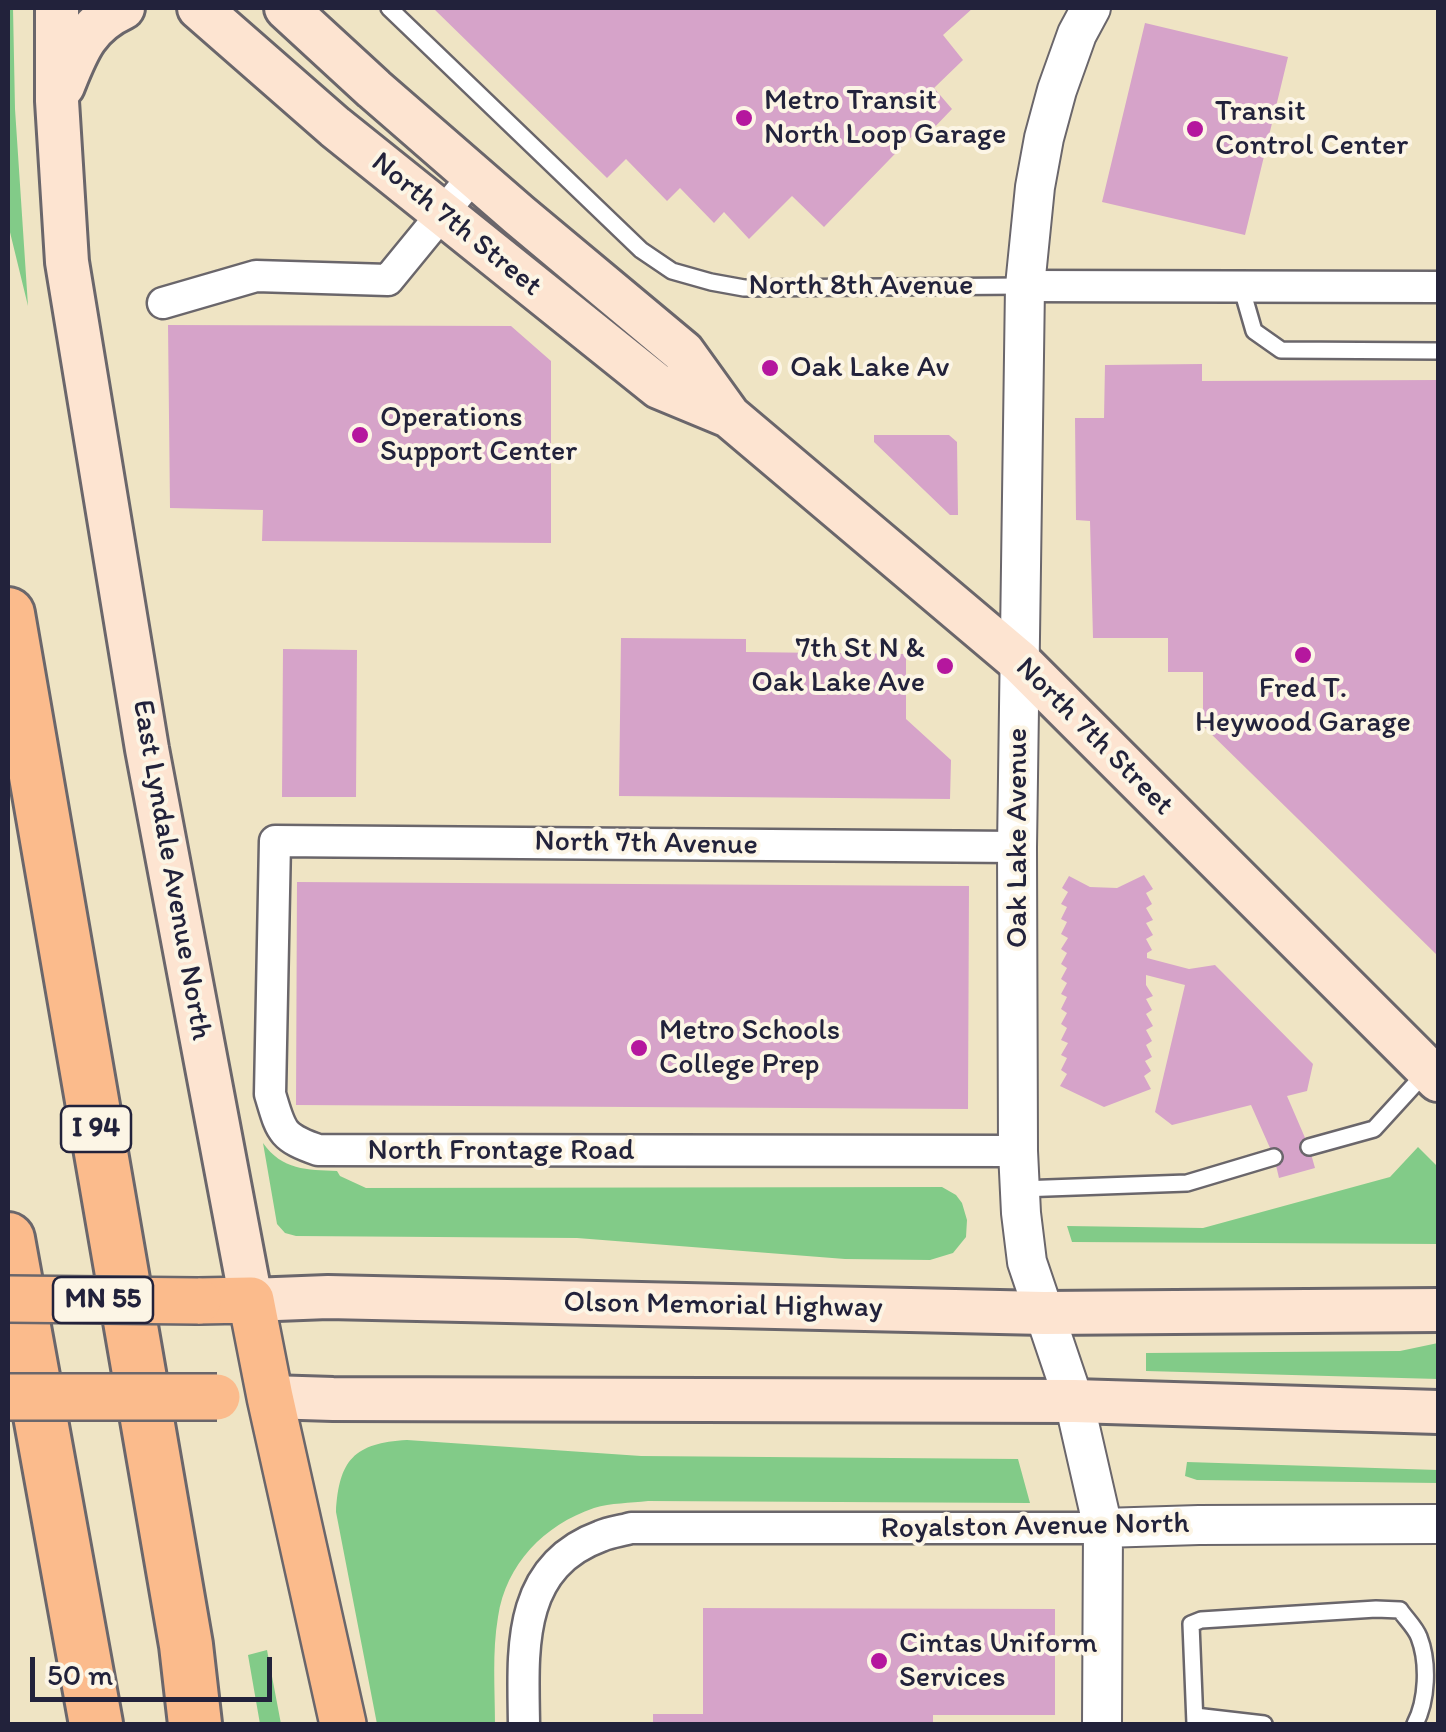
<!DOCTYPE html>
<style>
body{margin:0}
#map{position:relative;width:1446px;height:1732px;overflow:hidden;background:#efe4c4;font-family:Itim,sans-serif}
canvas{display:block}
.frame{position:absolute;inset:0;border:10px solid #22223b;pointer-events:none}
.scale{position:absolute;left:30px;top:1657px;width:242px;height:45px;box-sizing:border-box;border:5px solid #22223b;border-top:0;padding-left:12px;font-size:30px;line-height:35px;white-space:nowrap;color:#22223b;-webkit-text-stroke:8px #fcf5e5;paint-order:stroke}
</style>
<div id="map">
<canvas width="1446" height="1732"></canvas>
<div class="frame"></div>
<div class="scale">50 m</div>
</div>
<script>
const c = document.querySelector('canvas').getContext('2d');
c.lineJoin = 'round';
function fillPath(path, color) {
  c.fillStyle = color;
  c.fill(path, 'evenodd');
}
function stroke(path, color, width, dash) {
  c.strokeStyle = color;
  c.lineWidth = width;
  c.lineCap = dash ? 'butt' : 'round';
  c.setLineDash(dash || []);
  c.stroke(path);
}
function label(font, color, halo, rows, align = 'center') {
  c.font = font + ' Itim,sans-serif';
  c.lineWidth = 8;
  c.setLineDash([]);
  c.textBaseline = 'middle';
  c.strokeStyle = halo;
  c.fillStyle = color;
  for (const [text, x, y, turn = 0] of rows) {
    c.save();
    c.translate(x, y);
    c.rotate((+turn || 0) * Math.PI / 180);
    c.textAlign = isNaN(turn) ? turn : align;
    if (halo) c.strokeText(text, 0, 0);
    c.fillText(text, 0, 0);
    c.restore();
  }
}
const green = new Path2D(`
 M8,8H13L15,109L28,306L8,224Z
 M263,1143C282,1170 307,1170 337,1171L340,1176L366,1188L942,1187L956,1195L962,1203L967,1220L966,1237L953,1253L930,1260L845,1259L577,1238L296,1236L285,1233L277,1224Z
 M1418,1147L1438,1167V1244L1072,1242L1067,1226L1203,1228L1390,1177Z
 M1438,1343V1379L1146,1371V1353L1400,1351Z
 M407,1440L641,1456L1018,1459L1030,1503L648,1501C630,1503 611,1503 594,1508C544,1525 506,1564 498,1617C492,1652 495,1689 495,1724H377L336,1512C339,1460 354,1443 407,1440Z
 M1187,1462L1438,1470V1483L1197,1480L1185,1476Z
 M267,1650L281,1724H260L248,1655Z`);
const building = new Path2D(`
 M433,8H973L943,35L963,60L934,88L952,109L930,132L921,127L824,227L792,196L749,239L724,212L714,223L680,188L667,201L626,159L607,178Z
 M1145,23L1288,57L1245,235L1102,202Z
 M168,325L511,326L551,361V543L262,541L263,510L170,508Z
 M1202,364V381L1438,380V956L1203,726V672H1168V638H1093L1090,521L1076,520L1075,418H1104L1105,365Z
 M874,435H949L957,442L958,515H950L874,442Z
 M621,638L746,639V652L906,654V719L951,760L950,799L619,796Z
 M283,649L357,650L356,797H282Z
 M1144,875L1153,889L1146,893L1152,904L1146,908L1153,920L1146,923L1153,935L1146,939L1152,950L1147,953V958L1189,969L1215,965L1313,1064L1307,1091L1287,1096L1309,1147L1315,1168L1279,1178L1274,1157L1251,1105L1172,1125L1155,1112L1185,985L1146,975V985L1153,996L1146,999L1152,1010L1146,1014L1153,1026L1146,1030L1152,1041L1146,1045L1152,1057L1145,1061L1151,1071L1144,1076L1151,1089L1104,1107L1060,1086L1067,1074L1061,1070L1067,1058L1061,1055L1068,1043L1061,1040L1067,1028L1061,1024L1067,1013L1061,1009L1067,997L1061,994L1067,983L1061,979L1067,968L1061,964L1067,953L1061,949L1068,938L1061,934L1067,922L1061,919L1067,907L1061,904L1068,892L1062,888L1069,876L1090,887L1117,888Z
 M297,882L969,886L968,1109L296,1105Z
 M703,1608L1055,1609V1715H933V1724H653V1714H703Z`);
const service = new Path2D(`
 M389,8L641,250L672,271L711,282L744,288L1025,286
 M1241,286L1254,331L1281,350L1438,351
 M1309,1147L1374,1129L1427,1071
 M1020,1189L1187,1183L1274,1157
 M1195,1716L1264,1724
 M1195,1724L1191,1624L1201,1620L1376,1609L1400,1610C1406,1619 1415,1627 1419,1637C1429,1663 1427,1701 1415,1724`);
const minor = new Path2D(`
 M1025,286L1438,287
 M163,303L256,276L388,280L474,175
 M1017,847L275,841L270,1094C281,1130 280,1137 318,1150L1018,1151
 M524,1724C523,1650 516,1567 601,1536C610,1532 621,1531 631,1528H1103`);
const tertiary = new Path2D(`
 M1091,8L1077,34L1057,90L1044,138L1035,187L1025,286L1017,847L1018,1151L1021,1213L1027,1262L1074,1401L1103,1528L1102,1724
 M1103,1528L1199,1525L1438,1524`);
const secondary = new Path2D(`
 M57,8V101L67,262L147,749L251,1300L328,1297L1044,1313L1438,1310
 M199,8L335,127L659,387L729,416
 M286,8L374,89L519,215L683,352L729,416L1020,662L1438,1080
 M63,86C77,51 86,25 123,8
 M270,1397L333,1399L1074,1401L1438,1412`);
const primary = new Path2D(`
 M198,1301L251,1300L270,1397L343,1724`);
const motorway = new Path2D(`
 M8,614L186,1645L195,1724
 M8,1239L96,1724`);
const primaryBridge = new Path2D(`
 M8,1299L198,1301
 M8,1397H217`);
const markers = [
 [744,118,10,"#b5179e"],
 [1195,129,10,"#b5179e"],
 [770,368,10,"#b5179e"],
 [360,435,10,"#b5179e"],
 [1303,655,10,"#b5179e"],
 [945,666,10,"#b5179e"],
 [639,1048,10,"#b5179e"],
 [879,1661,10,"#b5179e"]
];
const shields = [
 [96,1129,70],
 [103,1300,100]
];
const shieldNames = [
 ["I 94",96,1129],
 ["MN 55",103,1300]
];
const poiNames = [
 ["Metro Transit",764,101],
 ["North Loop Garage",764,135],
 ["Transit",1215,112],
 ["Control Center",1215,146],
 ["Oak Lake Av",790,368],
 ["Operations",380,418],
 ["Support Center",380,452],
 ["7th St N &",925,649,"right"],
 ["Oak Lake Ave",925,683,"right"],
 ["Fred T.",1303,689,"center"],
 ["Heywood Garage",1303,723,"center"],
 ["Metro Schools",659,1031],
 ["College Prep",659,1065],
 ["Cintas Uniform",899,1644],
 ["Services",899,1678]
];
const streetNames = [
 ["North 7th Street",456,225,39],
 ["North 8th Avenue",861,286],
 ["North 7th Street",1094,737,45],
 ["Oak Lake Avenue",1018,838,-90],
 ["North 7th Avenue",646,844,1],
 ["East Lyndale Avenue North",171,870,80],
 ["North Frontage Road",501,1151],
 ["Olson Memorial Highway",723,1306,1],
 ["Royalston Avenue North",1035,1527,-1]
];
fillPath(green, '#82cb88');
fillPath(building, '#d6a3c9');
stroke(service, '#6a666b', 20);
stroke(minor, '#6a666b', 35);
stroke(tertiary, '#6a666b', 42);
stroke(secondary, '#6a666b', 48);
stroke(primary, '#6a666b', 50);
stroke(motorway, '#6a666b', 58);
stroke(service, '#fff', 15);
stroke(minor, '#fff', 30);
stroke(tertiary, '#fff', 38);
stroke(secondary, '#fde4d1', 42);
stroke(primary, '#fbbb8c', 45);
stroke(motorway, '#fbbb8c', 52);
stroke(primaryBridge, '#6a666b', 50, []);
stroke(primaryBridge, '#fbbb8c', 45);
for (const [x, y, r, color] of markers) {
  const dot = new Path2D();
  dot.arc(x, y, r, 0, 2 * Math.PI);
  c.fillStyle = color;
  c.fill(dot);
  stroke(dot, '#fcf5e5', 4);
}
for (const [x, y, w] of shields) {
  const box = new Path2D();
  box.roundRect(x - w / 2, y - 23, w, 46, 8);
  c.fillStyle = '#fcf5e5';
  c.fill(box);
  stroke(box, '#22223b', 2.5);
}
label('bold 28px', '#22223b', null, shieldNames);
label('30px', '#22223b', '#fcf5e5', poiNames, 'left');
label('30px', '#22223b', '#fcf5e5', streetNames);
</script>
